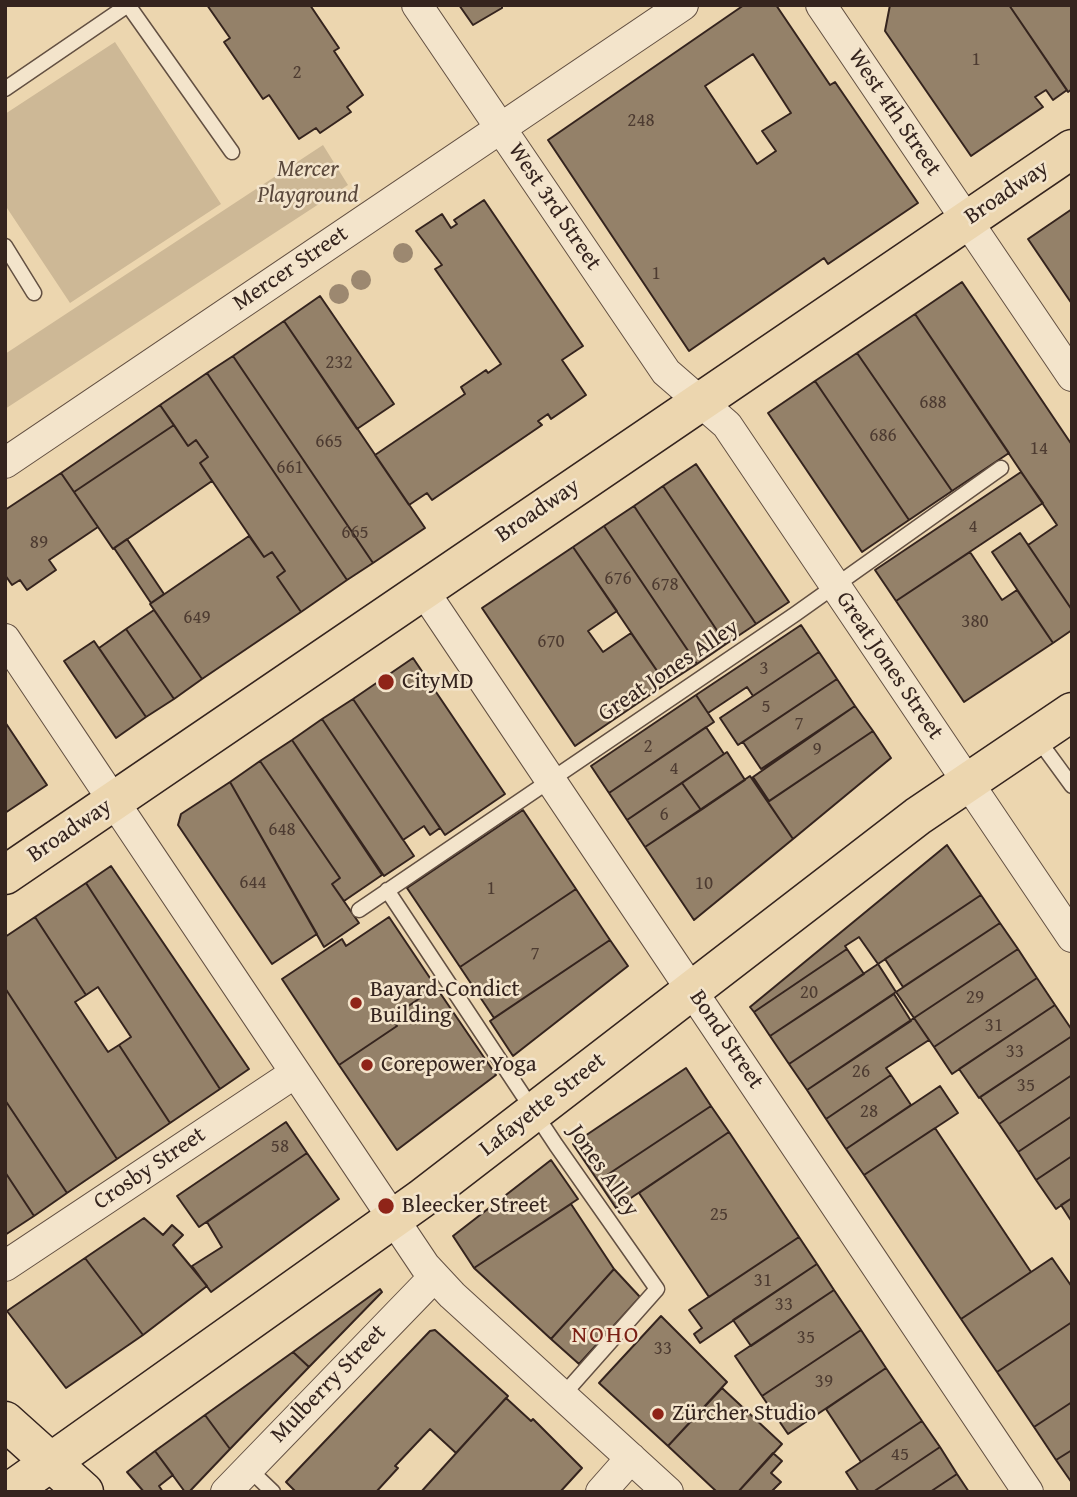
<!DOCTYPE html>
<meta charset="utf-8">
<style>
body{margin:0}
#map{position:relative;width:1077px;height:1497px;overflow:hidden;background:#ecd6af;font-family:"Gentium Book Plus",serif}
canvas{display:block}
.frame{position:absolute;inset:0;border:7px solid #35241e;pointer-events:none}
</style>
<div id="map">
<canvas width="1077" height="1497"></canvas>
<div class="frame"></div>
</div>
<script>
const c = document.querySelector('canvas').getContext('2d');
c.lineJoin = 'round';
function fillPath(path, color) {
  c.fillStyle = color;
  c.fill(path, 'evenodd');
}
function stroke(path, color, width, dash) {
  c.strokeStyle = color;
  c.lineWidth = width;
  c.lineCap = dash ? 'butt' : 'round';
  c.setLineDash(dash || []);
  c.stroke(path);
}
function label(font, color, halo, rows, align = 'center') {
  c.font = font + ' "Gentium Book Plus",serif';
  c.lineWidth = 5;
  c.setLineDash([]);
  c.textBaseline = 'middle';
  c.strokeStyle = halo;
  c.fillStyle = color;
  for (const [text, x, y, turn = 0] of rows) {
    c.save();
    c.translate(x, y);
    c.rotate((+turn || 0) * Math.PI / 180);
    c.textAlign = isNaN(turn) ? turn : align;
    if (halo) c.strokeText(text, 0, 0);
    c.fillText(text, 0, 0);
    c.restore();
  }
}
const green = new Path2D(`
 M115,42L221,204L70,303L5,205V114Z
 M323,145L348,185L5,409V354Z`);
const building = new Path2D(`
 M207,5H310L339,48L334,51L363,95L347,107L351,112L320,133L316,128L299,139L269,95L263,99L224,42L230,38Z
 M459,5H502V8L473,25Z
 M744,5H776L830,85L835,82L918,203L828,264L824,258L689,351L548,140ZM753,54L791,113L762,131L776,151L757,164L705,86Z
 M890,5H1009L1067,90L1053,100L1046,90L1035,97L1043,107L971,156L885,31Z
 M1009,5H1072V89L1068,92Z
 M484,200L583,346L562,360L586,395L551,419L548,414L538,421L542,425L432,500L427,493L409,505L375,455L465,394L461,387L486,370L488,373L501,364L435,269L442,265L416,231L442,214L451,228L457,224L454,220Z
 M1072,209V304L1028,239Z
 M962,282L1072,445V610L1028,545L1057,525L915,314Z
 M320,296L394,404L357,429L284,321Z
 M915,314L1009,453L952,491L857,353Z
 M284,321L425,528L373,563L233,356Z
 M857,353L952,491L909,520L815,381Z
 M233,356L373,563L347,580L207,373Z
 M207,373L347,580L301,612L277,577L285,571L272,552L264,557L200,463L208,457L196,440L188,446L160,405Z
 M815,381L909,520L862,552L768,413Z
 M160,405L174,425L74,492L61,473Z
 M174,425L188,446L196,440L208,457L200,463L212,481L113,549L74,492Z
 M696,464L789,602L756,624L663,486Z
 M1021,472L1043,503L896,601L875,570Z
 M61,473L98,527L49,560L56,570L27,590L20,580L12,585L5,575V510Z
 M663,486L756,624L726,644L634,506Z
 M634,506L726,644L697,664L604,526Z
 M604,526L697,664L666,684L573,547Z
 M1020,533L1072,610V630L1053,643L992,552Z
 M249,536L264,557L272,552L285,571L277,577L301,612L202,679L150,604Z
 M127,539L164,594L151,603L114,548Z
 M573,547L617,611L588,631L603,652L631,633L666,684L575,746L482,608Z
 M970,552L1002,600L1017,590L1053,643L964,702L896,601Z
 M154,610L202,679L174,699L126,629Z
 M801,625L819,652L753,696L747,687L708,713L696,695Z
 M126,629L174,699L146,717L99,648Z
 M94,641L146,717L116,738L64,661Z
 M819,652L837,679L738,745L720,718Z
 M413,658L505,794L445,835L353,699Z
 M837,679L855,706L761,769L743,742Z
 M696,695L714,722L609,793L591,766Z
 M353,699L440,828L430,835L424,826L403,840L322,719Z
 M855,706L873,731L769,801L753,777Z
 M322,719L414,856L384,876L292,740Z
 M5,722L47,785L5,813Z
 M706,727L724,754L627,820L609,793Z
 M873,731L891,758L793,839L768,802Z
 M292,740L382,875L344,901L332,884L340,878L260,761Z
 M727,752L745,780L701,810L682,783Z
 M260,761L340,878L332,884L359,923L324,947L230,782Z
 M750,776L793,839L694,920L645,847Z
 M230,782L317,934L272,964L178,825L181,814Z
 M682,783L701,810L645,847L627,820Z
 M523,810L576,889L460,967L407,888Z
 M947,845L981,895L878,964L859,937L845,946L847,949L754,1012L750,1007Z
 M111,866L249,1069L220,1089L86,883Z
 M86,883L220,1089L170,1123L119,1045L131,1037L98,987L86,995L35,917Z
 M576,889L610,940L494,1018L460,967Z
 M981,895L1000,923L903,987L885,959Z
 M35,917L86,995L75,1002L108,1052L119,1045L170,1123L117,1159L5,988V937Z
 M389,917L436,987L391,1018L397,1026L339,1065L282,979L342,939L346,946Z
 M1000,923L1018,949L914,1018L896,992Z
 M610,940L628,966L513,1056L490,1021Z
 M847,949L864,974L770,1036L754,1012Z
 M1018,949L1037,978L934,1047L914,1018Z
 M878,964L896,992L789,1064L770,1036Z
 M1037,978L1055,1005L952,1074L934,1047Z
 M436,987L496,1075L397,1150L339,1065L397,1026L391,1018Z
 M5,988L117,1159L67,1193L5,1100Z
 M894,994L911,1021L807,1090L789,1064Z
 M1055,1005L1072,1030V1036L979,1098L959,1069Z
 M914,1018L929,1040L886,1068L891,1075L826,1119L807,1090Z
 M1072,1036V1075L999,1124L980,1097Z
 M686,1068L711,1106L598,1181L573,1144Z
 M891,1075L911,1105L846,1149L826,1119Z
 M1072,1075V1116L1018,1152L999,1124Z
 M940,1086L958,1113L864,1175L846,1149Z
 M5,1100L67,1193L34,1216L5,1172Z
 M711,1106L729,1132L616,1208L598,1181Z
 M1072,1116V1156L1036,1180L1018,1152Z
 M286,1122L307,1153L199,1227L177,1196Z
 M935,1128L1031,1272L961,1319L864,1175Z
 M729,1132L799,1237L709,1297L639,1193Z
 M307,1153L339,1199L211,1292L192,1266L222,1247L207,1222Z
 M1072,1156V1198L1056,1209L1036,1180Z
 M551,1160L578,1199L474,1268L453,1236Z
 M5,1172L34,1216L5,1235Z
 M1072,1198V1222L1061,1205Z
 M571,1204L614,1269L551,1339L474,1268Z
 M144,1218L163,1235L172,1225L183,1235L173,1245L207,1286L143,1335L85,1258Z
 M799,1237L817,1264L700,1343L694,1334L702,1328L689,1310Z
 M85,1258L143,1335L66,1388L7,1311Z
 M1052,1258L1072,1287V1322L997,1372L961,1319Z
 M817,1264L834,1290L751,1346L733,1320Z
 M614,1269L640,1297L579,1364L551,1339Z
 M380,1289L382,1292L309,1367L293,1352Z
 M834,1290L861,1330L762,1396L735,1356Z
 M661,1316L727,1382L668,1446L599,1383Z
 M1072,1322V1402L1034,1427L997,1372Z
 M435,1330L508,1396L456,1453L430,1429L395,1466L398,1468L376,1492H296L286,1482L430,1331Z
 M861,1330L886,1368L788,1434L762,1396Z
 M293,1352L309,1367L230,1449L205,1415Z
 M886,1368L922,1421L861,1462L826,1409Z
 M722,1388L782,1444L738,1492H717L668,1446Z
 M506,1398L531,1421L533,1419L582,1468L560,1492H421Z
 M1072,1402V1450L1056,1460L1034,1427Z
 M205,1415L230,1449L189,1492H185L155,1451Z
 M922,1421L940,1447L873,1492H859L846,1472Z
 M940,1447L957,1474L930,1492H873Z
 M1072,1450V1483L1056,1460Z
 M155,1451L173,1475L159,1486L163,1492H144L127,1472Z
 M773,1453L782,1461L771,1473L781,1482L771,1492H738Z
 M957,1474L969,1492H930Z`);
const lane = new Path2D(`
 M128,5L232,152
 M5,89L128,5
 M5,246L34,293
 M1037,738L1072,786
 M387,890L556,1145L657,1289L563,1395
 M359,910L794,615L1001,468
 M248,1468L273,1492`);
const street = new Path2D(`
 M417,5L666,372L727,425L1072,937
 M821,5L1072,376
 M5,463L683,5
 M423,590L1028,1492
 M5,639L425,1266L452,1295L668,1492
 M5,1266L295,1073
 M226,1492L434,1277
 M601,1492L631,1458`);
const primary = new Path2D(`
 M5,875L1072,149
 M5,1421L84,1492
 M9,1492L421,1199L918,816L1072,712`);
const trees = [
 [403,253],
 [361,280],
 [339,294]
];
const markers = [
 [386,682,9,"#8f2418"],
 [356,1003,7,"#8f2418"],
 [367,1065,7,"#8f2418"],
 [386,1206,9,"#8f2418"],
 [658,1414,7,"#8f2418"]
];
const numberNames = [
 ["1",976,60],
 ["2",297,73],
 ["248",641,121],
 ["1",656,274],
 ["232",339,363],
 ["688",933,403],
 ["686",883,436],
 ["665",329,442],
 ["14",1039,449],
 ["661",290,468],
 ["4",973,527],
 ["665",355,533],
 ["89",39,543],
 ["676",618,579],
 ["678",665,585],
 ["649",197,618],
 ["380",975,622],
 ["670",551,642],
 ["3",764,669],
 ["5",766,707],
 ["7",799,724],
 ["2",648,747],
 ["9",817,750],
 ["4",674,769],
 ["6",664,815],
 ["648",282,830],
 ["644",253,883],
 ["10",704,884],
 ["1",491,889],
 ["7",535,954],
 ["20",809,993],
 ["29",975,998],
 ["31",994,1026],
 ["33",1015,1052],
 ["26",861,1072],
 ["35",1026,1086],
 ["28",869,1112],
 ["58",280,1147],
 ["25",719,1215],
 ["31",763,1281],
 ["33",784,1305],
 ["35",806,1338],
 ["33",663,1349],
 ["39",824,1382],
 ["45",900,1455]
];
const streetNames = [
 ["West 4th Street",894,113,56],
 ["Broadway",1007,193,-34],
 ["West 3rd Street",554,207,56],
 ["Mercer Street",291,269,-34],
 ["Broadway",538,511,-34],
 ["Great Jones Street",889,666,56],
 ["Great Jones Alley",669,671,-34],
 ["Broadway",70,831,-34],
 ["Bond Street",726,1040,56],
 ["Lafayette Street",543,1105,-38],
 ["Crosby Street",150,1169,-34],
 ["Jones Alley",603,1171,55],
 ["Mulberry Street",329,1384,-46]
];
const parkNames = [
 ["Mercer",308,170],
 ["Playground",308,196]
];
const poiNames = [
 ["CityMD",402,682],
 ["Bayard-Condict",370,990],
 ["Building",370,1016],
 ["Corepower Yoga",381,1065],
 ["Bleecker Street",402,1206],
 ["Zürcher Studio",672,1414]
];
const neighbourhoodNames = [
 ["NOHO",606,1336]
];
fillPath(green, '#cdb896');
fillPath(building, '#948169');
stroke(building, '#35241e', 2);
stroke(lane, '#635042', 17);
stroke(street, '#635042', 32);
stroke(primary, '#35241e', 41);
stroke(lane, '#f3e4cb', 14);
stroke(street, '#f3e4cb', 30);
stroke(primary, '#ecd6af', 38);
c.fillStyle = '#9c8870';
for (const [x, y] of trees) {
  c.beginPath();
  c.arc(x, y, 10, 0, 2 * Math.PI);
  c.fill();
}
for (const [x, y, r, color] of markers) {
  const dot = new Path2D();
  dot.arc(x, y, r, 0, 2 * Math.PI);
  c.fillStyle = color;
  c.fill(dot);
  stroke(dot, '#f3e4cb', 2.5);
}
label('19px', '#4d3b31', null, numberNames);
label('23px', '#35241e', '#f3e4cb', streetNames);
label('italic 23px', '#5b493c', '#f3e4cb', parkNames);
label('23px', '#35241e', '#f3e4cb', poiNames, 'left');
c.letterSpacing = '2px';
label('24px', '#7a1f14', '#f3e4cb', neighbourhoodNames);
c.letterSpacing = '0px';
</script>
